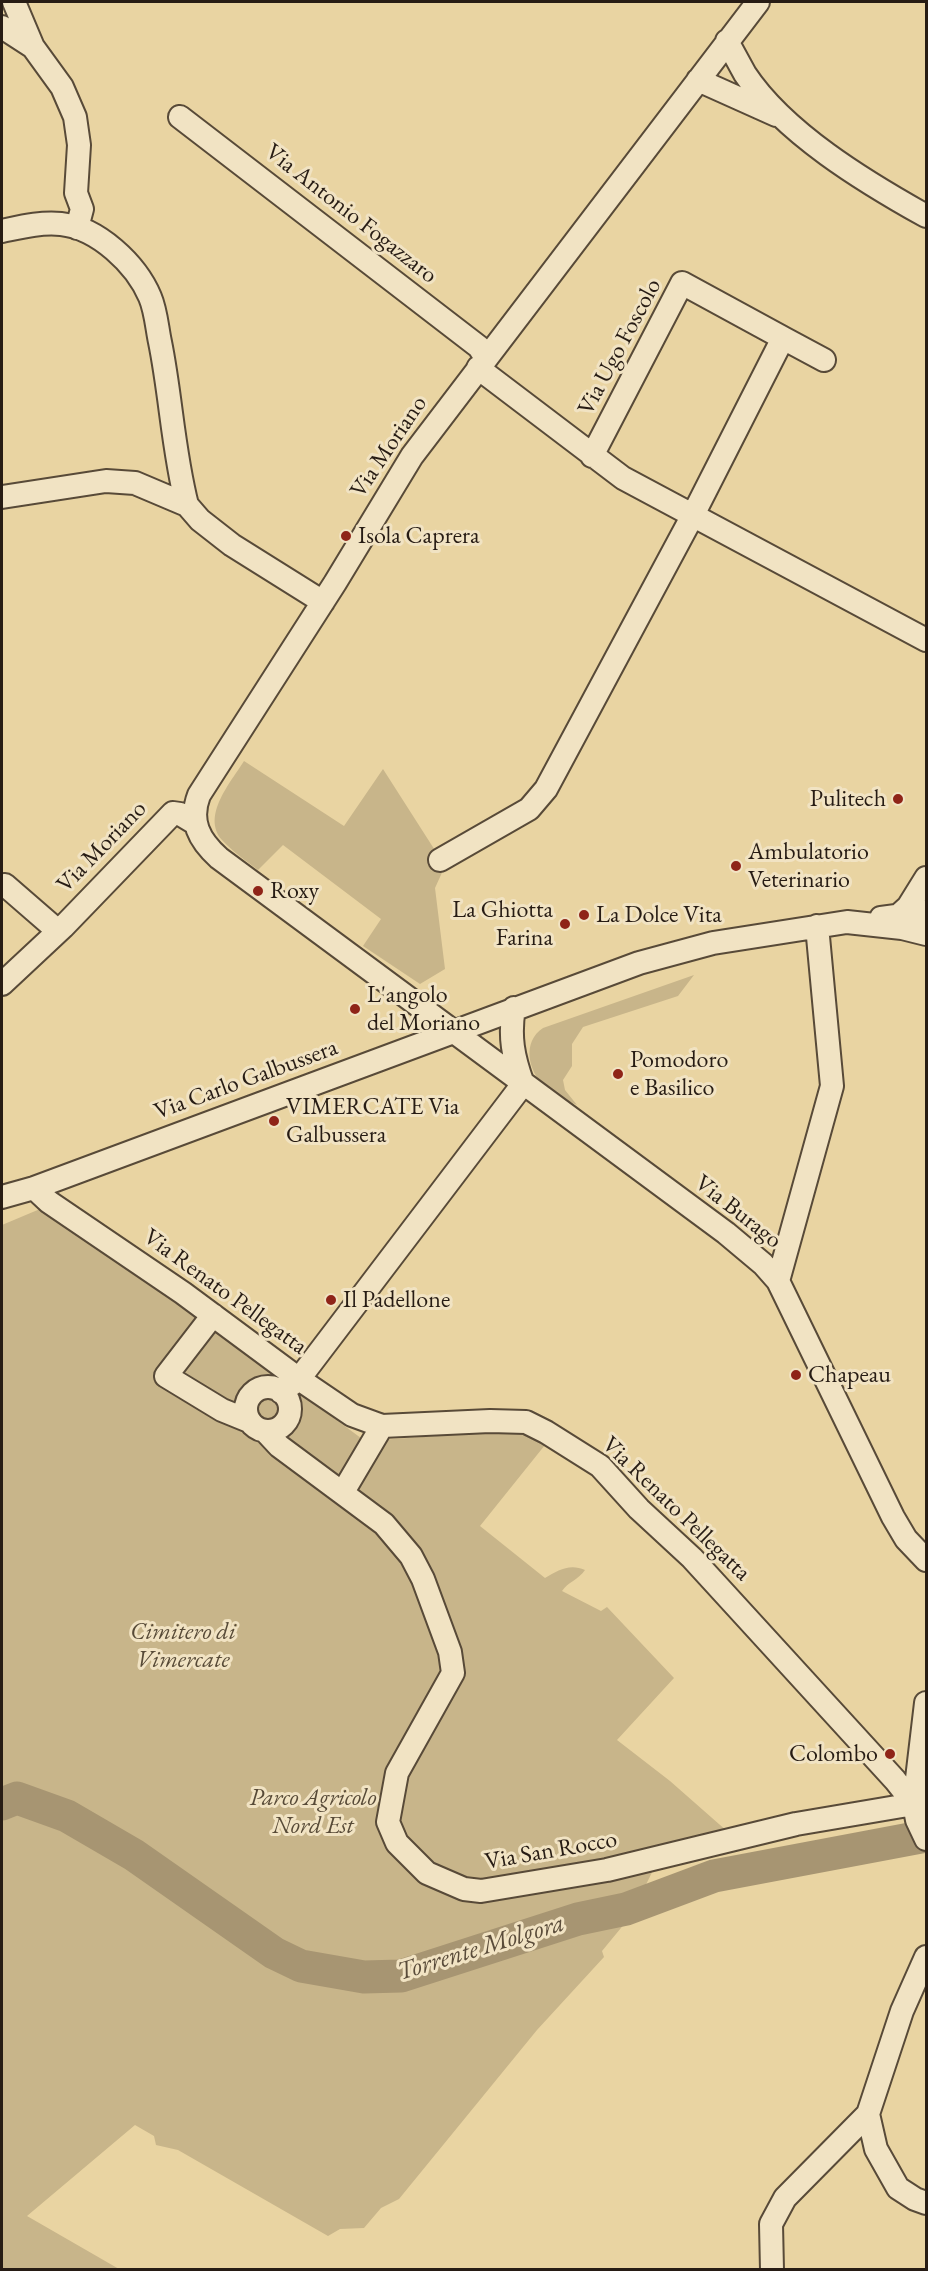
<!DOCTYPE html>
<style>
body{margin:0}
#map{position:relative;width:928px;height:2271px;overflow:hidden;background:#e9d4a2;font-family:"EB Garamond",serif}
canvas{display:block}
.frame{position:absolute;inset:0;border:3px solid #271c14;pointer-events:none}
</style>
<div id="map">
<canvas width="928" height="2271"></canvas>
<div class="frame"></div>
</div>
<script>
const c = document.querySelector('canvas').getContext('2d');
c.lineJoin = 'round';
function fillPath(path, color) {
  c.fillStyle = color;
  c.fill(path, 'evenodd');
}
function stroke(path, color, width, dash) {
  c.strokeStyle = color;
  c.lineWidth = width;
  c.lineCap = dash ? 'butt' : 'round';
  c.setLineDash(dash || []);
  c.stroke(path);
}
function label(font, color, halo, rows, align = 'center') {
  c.font = font + ' "EB Garamond",serif';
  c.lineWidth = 6;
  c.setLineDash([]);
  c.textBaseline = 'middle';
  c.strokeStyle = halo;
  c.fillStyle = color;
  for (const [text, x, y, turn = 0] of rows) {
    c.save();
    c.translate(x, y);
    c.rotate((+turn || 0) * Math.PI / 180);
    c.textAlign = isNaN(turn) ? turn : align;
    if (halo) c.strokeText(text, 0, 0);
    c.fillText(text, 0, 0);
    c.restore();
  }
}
const green = new Path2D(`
 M244,761L344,826L383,769L445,866L435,888L445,969L420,984L363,946L381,919L283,845L258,870C246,861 232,851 222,840C201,816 231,782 244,761Z
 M694,975L678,996L583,1027L572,1044V1066L563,1080L565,1090L577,1105C565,1100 554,1095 544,1086C528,1070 522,1042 543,1028Z
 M40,1209L55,1213L365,1441L509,1431L532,1436L545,1445L480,1526L545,1578C558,1570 570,1563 585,1570C578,1580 568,1582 562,1591L601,1611L607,1607L674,1678L617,1740L670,1781L728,1832L663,1850L630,1917L602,1951L604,1957L537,2030L399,2199L381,2208L364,2228L340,2229L328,2236L178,2150L156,2145L154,2136L135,2125L27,2216L119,2269H2V1225Z`);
const river = new Path2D(`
 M2,1804L17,1798L67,1816L134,1855L274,1953L301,1966L364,1977L401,1976L578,1919L626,1909L714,1876L926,1836`);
const minor = new Path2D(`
 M14,2L33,47L62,87L75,117L79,145L76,193L82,209L77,228
 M758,2L412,456L335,583L199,795C189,821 199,840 219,858L726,1233L763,1264L778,1281L893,1517L906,1539L926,1560
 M2,27L33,47
 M727,41C733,52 739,63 745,74C784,133 865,182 926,216
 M698,80L776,115
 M180,117L479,347L486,358
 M2,231C21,227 40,222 61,224C98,228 136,264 150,297C156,311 157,328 160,342C171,396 173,451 187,505
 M783,338L824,360
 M478,368L623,478L926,640
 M2,497L106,481L135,483L187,505L200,520L232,545L323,602
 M440,860L529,809L546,789L693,515L783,338L682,283L592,456
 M5,885L58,931
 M898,916L908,907L926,878
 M881,918L926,912
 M2,984L63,927L173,813L180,814L195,823
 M514,1008C509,1036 513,1057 523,1084
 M34,1188L49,1202L183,1293L299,1379L352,1415L382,1426L490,1421L526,1422L546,1432L600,1466L639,1509L692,1558L895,1780L914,1804
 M2,1197L34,1188L639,963L713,943L847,922L902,928L926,934
 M778,1281L832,1086L817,926
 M213,1315L166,1376L222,1410L249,1421
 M246 1409a22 22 0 1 1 44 0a22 22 0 1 1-44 0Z
 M281,1392L299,1379L523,1084
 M265,1431L279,1446L384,1524L411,1556L423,1579L450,1652L453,1673L397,1773L388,1822L397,1843L427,1873L464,1889L481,1891L607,1870L796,1824L914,1804
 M343,1492L382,1426
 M926,1703L914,1804L917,1820L926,1839
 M868,2114L876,2149L898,2188L915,2199L926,2203
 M772,2270L771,2224L785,2198L868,2114L902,2011L926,1957`);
const markers = [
 [346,536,6,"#8f2418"],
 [898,799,6,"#8f2418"],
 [736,866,6,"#8f2418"],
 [258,891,6,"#8f2418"],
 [584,915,6,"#8f2418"],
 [565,924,6,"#8f2418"],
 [355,1009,6,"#8f2418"],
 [618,1074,6,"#8f2418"],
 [274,1121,6,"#8f2418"],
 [331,1300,6,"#8f2418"],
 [796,1375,6,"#8f2418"],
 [890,1754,6,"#8f2418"]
];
const streetNames = [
 ["Via Antonio Fogazzaro",351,214,38],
 ["Via Ugo Foscolo",620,347,-62],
 ["Via Moriano",389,447,-56],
 ["Via Moriano",102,847,-46],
 ["Via Carlo Galbussera",246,1080,-20],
 ["Via Burago",738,1212,38],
 ["Via Renato Pellegatta",225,1292,36],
 ["Via Renato Pellegatta",676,1509,44],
 ["Via San Rocco",551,1851,-10]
];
const poiNames = [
 ["Isola Caprera",358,536],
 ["Pulitech",886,799,"right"],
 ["Ambulatorio",748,852],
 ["Veterinario",748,880],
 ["Roxy",270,891],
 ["La Ghiotta",553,910,"right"],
 ["Farina",553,938,"right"],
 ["La Dolce Vita",596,915],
 ["L'angolo",367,995],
 ["del Moriano",367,1023],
 ["Pomodoro",630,1060],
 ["e Basilico",630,1088],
 ["VIMERCATE Via",286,1107],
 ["Galbussera",286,1135],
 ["Il Padellone",343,1300],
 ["Chapeau",808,1375],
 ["Colombo",878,1754,"right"]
];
const parkNames = [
 ["Cimitero di",183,1632],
 ["Vimercate",183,1660],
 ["Parco Agricolo",313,1798],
 ["Nord Est",313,1826]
];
const waterNames = [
 ["Torrente Molgora",481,1948,-17]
];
fillPath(green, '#c8b58a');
stroke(river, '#a79572', 33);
stroke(minor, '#584a38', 26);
stroke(minor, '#f1e3c3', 22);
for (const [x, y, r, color] of markers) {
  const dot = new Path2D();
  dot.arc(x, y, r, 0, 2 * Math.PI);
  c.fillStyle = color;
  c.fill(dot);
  stroke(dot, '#f1e3c3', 2);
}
label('24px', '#271c14', '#f1e3c3', streetNames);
label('24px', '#271c14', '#f1e3c3', poiNames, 'left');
label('italic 24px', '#574a37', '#f1e3c3', parkNames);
label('italic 26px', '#5a4c3a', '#f1e3c3', waterNames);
</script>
